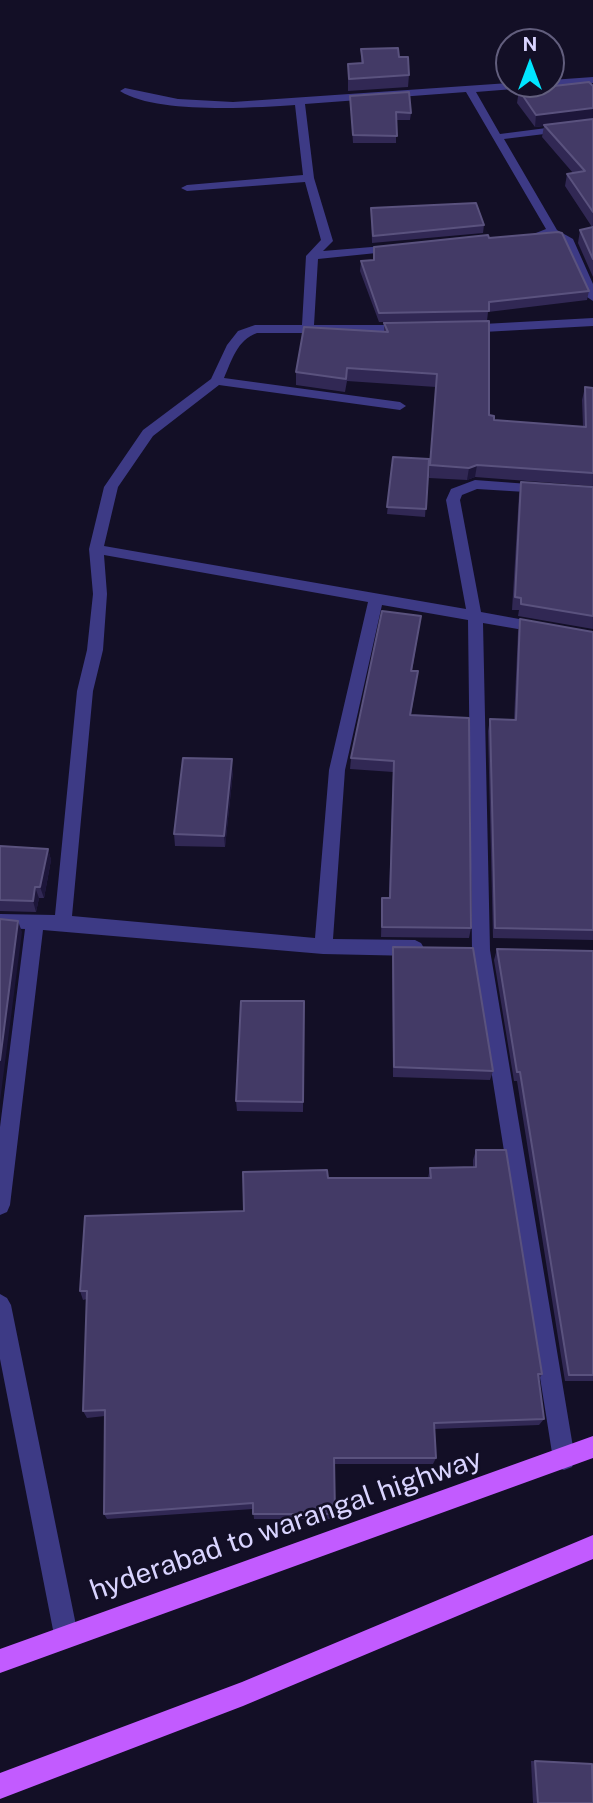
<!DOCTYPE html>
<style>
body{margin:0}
#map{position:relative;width:593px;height:1803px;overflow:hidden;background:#130f26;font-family:"Public Sans",sans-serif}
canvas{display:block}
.north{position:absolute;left:495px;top:28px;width:70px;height:70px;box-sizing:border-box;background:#130f26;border:2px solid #625e7d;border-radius:50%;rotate:0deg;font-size:19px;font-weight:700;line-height:28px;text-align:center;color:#d9d4ff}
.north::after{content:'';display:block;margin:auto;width:24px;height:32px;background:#00e5ff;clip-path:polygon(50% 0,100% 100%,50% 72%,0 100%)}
</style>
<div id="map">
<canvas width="593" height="1803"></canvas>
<div class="north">N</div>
</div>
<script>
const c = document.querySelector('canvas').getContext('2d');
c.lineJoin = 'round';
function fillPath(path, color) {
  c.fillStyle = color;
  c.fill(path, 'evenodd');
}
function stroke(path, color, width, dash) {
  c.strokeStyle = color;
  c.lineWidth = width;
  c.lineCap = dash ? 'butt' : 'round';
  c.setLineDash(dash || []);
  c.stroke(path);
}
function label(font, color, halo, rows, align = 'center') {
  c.font = font + ' "Public Sans",sans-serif';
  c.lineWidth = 5;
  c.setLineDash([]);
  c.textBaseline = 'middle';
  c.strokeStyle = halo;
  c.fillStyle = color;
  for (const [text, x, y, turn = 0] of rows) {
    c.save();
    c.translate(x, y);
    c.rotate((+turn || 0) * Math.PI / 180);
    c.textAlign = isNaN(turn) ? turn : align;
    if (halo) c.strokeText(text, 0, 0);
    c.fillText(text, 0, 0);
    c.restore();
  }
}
const minor = new Path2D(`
 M593,77V83L551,86L547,84H551V80Z
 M509,83L544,84L539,87L476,92L500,134L593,122V128L504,139L557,230L573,239L593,284V301L587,297L562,241L536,233L546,229L466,92L305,104L314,178L333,241L323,251L396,245L402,248L396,251L318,259L314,325H405L411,329L405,333H257C237,340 232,360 224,378L400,402L406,406L400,410L219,385L153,436L118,487L104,546L466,609L446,500L451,489L475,480L542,485L549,489L542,493L477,489L462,495L460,500L481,612L541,623L549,628L541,633L483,623L490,950L575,1459L572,1467L564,1470L556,1467L553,1459L472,950L468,620L382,605L345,770L333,939L415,940L421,943L424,948L421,953L415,956L323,954L43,930L10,1205L7,1212L0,1215V1127L25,929L0,928V914L55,915L77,691L87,650L93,594L89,549L104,487L143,430L211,379L227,345L238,331L255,325H302L306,256L321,240L305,182L187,191L181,188L187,185L303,175L295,105C253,108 155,114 120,91L125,88L178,99L233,102ZM104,555L368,602L329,770L315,938L72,916L93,691L103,650L107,594Z
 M593,318V326L465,333L459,329L465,325Z
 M0,1294L7,1298L11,1305L78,1635L75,1644L66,1647L57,1644L54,1635L0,1359Z`);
const primary = new Path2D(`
 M593,1436V1458L0,1673V1649Z
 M593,1535V1559L243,1706L0,1799V1773L242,1682Z`);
const wall = new Path2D(`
 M361,49L399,57L409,75L408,87L348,91V64H361Z
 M593,86V277L578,243L580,230L592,227L565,186L567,174L573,173L542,137L544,126L535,127L517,103L519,90Z
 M350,96L411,113L410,120H396V143H353Z
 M371,208L484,225L483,233L372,243Z
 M489,238L589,291L587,300L488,312L487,321L379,322L360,271L361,261L373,260L374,247Z
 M384,323L494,420L583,427L582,400L585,387L593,388V486L475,477L467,480L429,478L436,387L347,381L345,392L296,385V372L384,332Z
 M393,457L429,459L425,517L387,514Z
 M521,482L593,487V629L518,616L519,610H512L519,495Z
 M421,616L412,671H418L411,715L471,928L469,938L381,937L382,898H389L393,772L350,769L351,758Z
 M520,619L593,632V940L493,938L488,731L490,719L514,720L518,632Z
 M233,772L225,847L175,846L174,834Z
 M0,846L48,849L51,860L44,898H39L36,912L0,911Z
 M393,947L493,1071L490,1080L393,1077L392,958Z
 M497,949L593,951V1381H565L517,1081H514L494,960Z
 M304,1001L303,1112L237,1111L236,1101Z
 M476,1150L542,1374L539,1380L544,1419L539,1425L434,1429L436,1458L433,1464H334V1519H254L253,1509L107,1519L104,1514L105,1416L87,1418L83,1411L87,1299L83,1300L80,1291L244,1211L328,1178H428L430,1168L473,1167V1160Z
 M531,1761H535L593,1803H533Z`);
const shadedWall = new Path2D(`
 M593,108V120L535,127L536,115Z
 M477,465L475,477L467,480L469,468Z
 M232,759L233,772L225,847L224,836Z
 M48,849L51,860L44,898L40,887Z
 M35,887L39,898L36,912L33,901Z
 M18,921L22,932L0,1101V1060Z`);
const building = new Path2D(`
 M398,48L399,57H408L409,75L349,79L348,64L363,63L361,49Z
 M589,82L593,86V108L536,115L519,90Z
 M409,92L411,113L396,112L397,136L353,135L350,96Z
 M593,119V212L567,174L585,171L544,125Z
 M476,203L484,225L373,236L371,208Z
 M593,227V259L580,230Z
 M558,232L562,233L589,291L489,302V311L379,313L361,261L374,260V247L488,235L489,238Z
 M489,321V415L494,416V420L586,427L585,387L593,388V473L477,465L469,468L430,465L437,374L347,368L346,379L296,372L304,327L388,332L384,323Z
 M393,457L429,459L426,509L387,507Z
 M521,482L593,487V616L521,604V598L515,597Z
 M382,611L421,616L411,671H418L410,715L469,718L471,928L382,927V898H390L394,761L351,758Z
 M520,619L593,632V930L495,928L490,719L516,720Z
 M183,758L232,759L224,836L174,834Z
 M0,846L48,849L40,887H35L33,901L0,900Z
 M0,919L18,921L0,1060Z
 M393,947L473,948L493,1071L394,1067Z
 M497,949L593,951V1375H569L520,1072H517Z
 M241,1001H304L303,1102L236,1101Z
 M476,1150H506L542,1374H538L544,1419L434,1423L436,1458H334L335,1514H253V1503L104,1514L105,1410L83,1411L87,1291H80L85,1216L244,1211L243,1172L327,1170L328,1178H431L430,1168L476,1167Z
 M535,1761L592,1764L593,1803H538Z`);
const nearStreetnames = [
 ["hyderabad to warangal highway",286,1525,-19]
];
fillPath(minor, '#3d3a85');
fillPath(primary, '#c25bff');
fillPath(wall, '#312854');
fillPath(shadedWall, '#1d163a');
fillPath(building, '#433a66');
stroke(building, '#5a527e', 2);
label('28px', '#d9d4ff', '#130f26', nearStreetnames);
</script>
